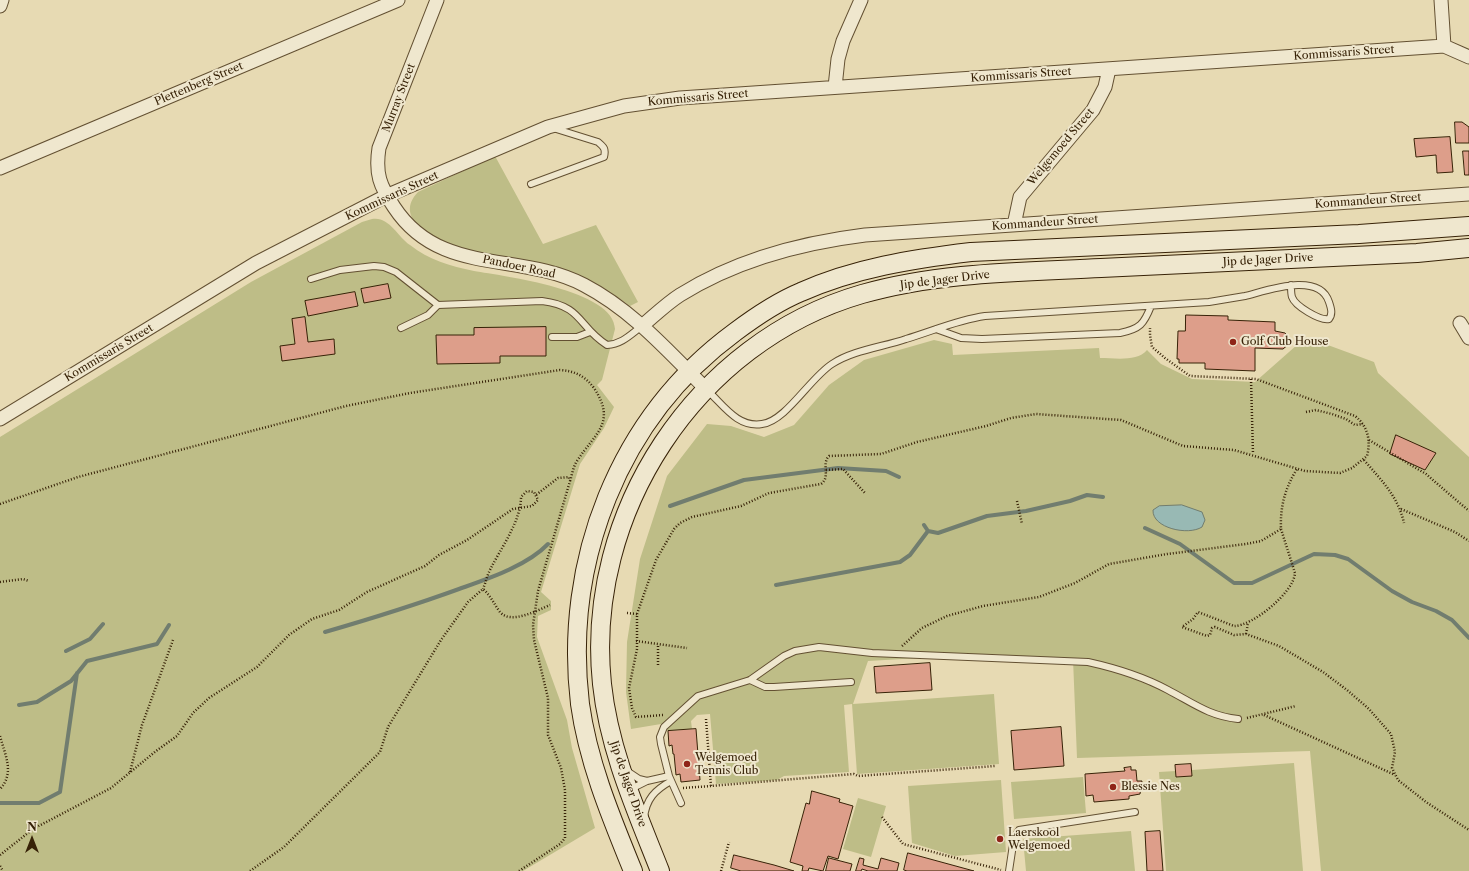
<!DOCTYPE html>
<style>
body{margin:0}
#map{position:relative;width:1469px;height:871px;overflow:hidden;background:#e7dab3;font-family:"Libre Caslon Text",serif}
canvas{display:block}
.north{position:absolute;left:12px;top:819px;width:40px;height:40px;-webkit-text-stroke:3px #efe7ce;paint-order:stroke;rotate:0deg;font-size:11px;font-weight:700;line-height:16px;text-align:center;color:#372207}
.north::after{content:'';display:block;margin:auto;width:14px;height:18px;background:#372207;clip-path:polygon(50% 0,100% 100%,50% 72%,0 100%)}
</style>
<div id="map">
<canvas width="1469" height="871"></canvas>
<div class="north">N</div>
</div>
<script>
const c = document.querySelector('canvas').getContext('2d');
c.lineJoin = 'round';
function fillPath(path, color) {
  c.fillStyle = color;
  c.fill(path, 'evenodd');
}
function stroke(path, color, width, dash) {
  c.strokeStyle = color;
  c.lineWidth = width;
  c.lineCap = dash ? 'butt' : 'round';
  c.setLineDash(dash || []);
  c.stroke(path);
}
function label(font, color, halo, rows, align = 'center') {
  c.font = font + ' "Libre Caslon Text",serif';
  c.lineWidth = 4;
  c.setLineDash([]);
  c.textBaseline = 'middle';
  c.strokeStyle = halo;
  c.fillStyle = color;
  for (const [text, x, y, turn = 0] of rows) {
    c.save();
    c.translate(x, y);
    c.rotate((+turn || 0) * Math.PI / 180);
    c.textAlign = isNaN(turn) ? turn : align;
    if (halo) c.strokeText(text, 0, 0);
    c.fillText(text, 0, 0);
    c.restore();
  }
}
const green = new Path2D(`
 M495,156L543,244L596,225L638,302L630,306C611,292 590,279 567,271C556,267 545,264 534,262C509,257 476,254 453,246C432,238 393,218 418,192Z
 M372,219C389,216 397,236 410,245C429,260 450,266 474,271C503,276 615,290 615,329L602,380L597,385L614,407L604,428L580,464L541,592L551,601V610L538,616L537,637L567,720L572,748L595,828L523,871H0V437L251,282L362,222Z
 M1306,337L1374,362L1378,373L1469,457V871H1321L1310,751L1077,758L1073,659L988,654L868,661L853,704L994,694L999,764L857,774L852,704L844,705L849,772L784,776L777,780L716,784L710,714L697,715L691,721L692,729L668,731L661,724L631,729L626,692L627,642L640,559L667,476L707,424L731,426L764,437L794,425L829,385L864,360L934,340L952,344L953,355L1099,348L1100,358C1115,358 1137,362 1147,350L1161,364L1192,379L1255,382Z
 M1294,763L1303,871H1166L1159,772L1176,771L1177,777L1192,776V770Z
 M1083,777L1086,813L1014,819L1011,782Z
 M1001,780L1006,852L955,856L912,843L908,786Z
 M858,798L886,806L871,857L843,849Z
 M1131,831L1135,871H1026L1023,839Z`);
const water = new Path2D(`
 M1182,505L1202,512L1205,520L1202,527C1188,536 1152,528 1153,510L1159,506Z`);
const stream = new Path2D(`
 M670,506L744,480L838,468L886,471L899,477
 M924,525L928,531L938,533L987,516L1026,511L1070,501L1087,495L1103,497
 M1145,528L1180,544L1234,583H1252L1314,554L1335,555L1348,559L1392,591L1412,602L1436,611L1452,620L1469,638
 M776,585L900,562L910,555L928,531
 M325,632C370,619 415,605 459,589C487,579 527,566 548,544
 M66,651L90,639L103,624
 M19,705L37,702L71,681L87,661L157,644L169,625
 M0,803H39L60,792L77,673`);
const building = new Path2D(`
 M1455,122H1462L1469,127V143H1456Z
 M1450,137L1453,172L1437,173L1436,155L1416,157L1414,139Z
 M1463,151H1469V175H1465Z
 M388,284L391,298L364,303L361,289Z
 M355,292L358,306L308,316L305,301Z
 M1186,315L1228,316V320L1275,322V331L1285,333L1288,336L1289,344L1283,349L1255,348V371L1205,369V363H1179V359H1177L1178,331H1185Z
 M305,317L308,342L334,339L335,354L282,361L280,346L295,344L292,319Z
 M546,327V356H500V363L437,364L436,335H474V328Z
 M1396,435L1436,453L1425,470L1390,454Z
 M930,663L932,690L876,693L874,667Z
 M1061,727L1064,766L1014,770L1011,731Z
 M696,729L700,780L681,782L680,774L676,775L674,754H673L672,745L669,746L668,731Z
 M1191,764L1192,776L1176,777L1175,765Z
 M1131,767V770H1136L1137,781H1142L1140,794L1129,796V799L1094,802L1093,795L1086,796L1085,774L1125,771L1124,768Z
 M812,791L840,799L839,802L853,806L838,859L828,856L823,871L809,868L808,871H802L803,866L790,862L806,803L809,804Z
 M1160,831L1163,871H1147L1145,832Z
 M908,853L974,871H907L904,870Z
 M734,855L774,865L794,871H741L731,868Z
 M829,858L852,864L850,871H826Z
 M860,858L864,859L863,865L878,869L881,858L899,863L897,871H868L862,869L861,871H856Z`);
const path = new Path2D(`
 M1251,379L1253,454
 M1306,412L1316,410L1332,414L1346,419L1355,425L1363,424
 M1369,440L1426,474L1469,511
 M1364,460C1381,480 1398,496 1404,523
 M826,470L843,469L865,493
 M1017,501L1022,524
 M0,504L78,477L346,406L410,393L560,370C575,371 585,376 594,388C617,423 595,433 577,461C573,467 572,475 570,481
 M1401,509L1455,532L1469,541
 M1281,529L1295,573C1294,592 1253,626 1234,626L1198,612L1193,619L1182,627L1207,636L1210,635L1212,628L1215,627L1234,635L1246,634L1279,646L1323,672L1347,690L1369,709L1391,734L1395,752L1392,768L1398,780L1426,802L1469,830
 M0,582L23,579L29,581
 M627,613L637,614
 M1246,634L1248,623
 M636,641L687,648
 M902,646L922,628L947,616L983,606L1039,597L1075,583L1109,564L1167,554L1246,544L1261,541L1281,529C1280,507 1285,488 1297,469
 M658,665V645
 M663,715L636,717L632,708L629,688L637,649V614L656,560L674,529L680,523L692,517L741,506L769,493L821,484C831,477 821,464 829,456L881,454L917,442L986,426L1011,418L1036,414L1121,420L1183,446L1234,450L1305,471L1340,473L1352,468L1367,456C1371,441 1368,426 1355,416L1256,379L1190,376L1165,358L1152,347L1150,335V328
 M1264,715L1395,775
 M1247,718L1296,706
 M706,719L711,786L854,774L858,776L995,766
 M0,736C5,755 15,773 0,789
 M130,772L142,725L173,640
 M683,788L711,786
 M882,817L903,844L1001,870
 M0,855L33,829L111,788L156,751L177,736L193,713L209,698L257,667L289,635L312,619L339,610L367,592L425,566L439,555L467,540L513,509L532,506L538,500L534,492L527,491L521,497C521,521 501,548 491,568C487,575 486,582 483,589
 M0,866L3,871
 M250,871L284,847L380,752L388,727L441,640L468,602L483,589C491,596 494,604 500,612C511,625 538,610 550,605
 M519,871L560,844L565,838V790L561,768L548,735V698L534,640L533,625L538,591L570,481L569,477L558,478L536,495
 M721,871L729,842`);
const lane = new Path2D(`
 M531,184L604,157C606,149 604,147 598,142L553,128
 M311,279L340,270L374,266L384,267L396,272L438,305L542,301C583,306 578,327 607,345C622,344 630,335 642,326
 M401,328L428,315L438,305
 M936,329L961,338L982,339L1120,333C1140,329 1144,324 1151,306
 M552,337H577L590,332
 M708,391C724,406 738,428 762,424C786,421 810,378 832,364C853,350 883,347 906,339C933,331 957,320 985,316L1209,302C1221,300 1233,298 1245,296C1266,291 1319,271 1329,302C1331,308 1333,314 1329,319C1320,321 1295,306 1292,297C1291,294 1291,289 1291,285
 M750,680L765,687H774L851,682
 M627,771L639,779L647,781
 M629,790L647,781L669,776
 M681,803L669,776L661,744L660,737L664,727L698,696L750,680L784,656L795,651L819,647L872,653L1088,662C1115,668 1144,677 1168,690C1193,703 1209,716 1238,719
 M644,818C646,799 655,790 671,781
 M1009,871L1014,838L1019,830L1135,812`);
const street = new Path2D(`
 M437,0L379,148C375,174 380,186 394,207C440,277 519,251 584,285C632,310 668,351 706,389
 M1441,0L1444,46
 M0,6L2,0
 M835,87L838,59L843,41L861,0
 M0,168L398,0
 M1014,225L1020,197L1093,110L1105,87L1109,69
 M1460,323L1469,338
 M642,326C654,316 666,304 680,295C736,260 800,243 865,235L1469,194
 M0,419L256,263L386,196L548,127L624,106L680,98L1444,46L1469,57`);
const secondary = new Path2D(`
 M633,871C611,817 588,762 580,704C563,562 618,418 735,332C755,317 777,302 801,292C855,268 912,259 971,252L1359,234L1469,226
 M660,871C636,810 609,750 602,684C584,513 696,342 862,294C939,272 1021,272 1101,268C1206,263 1312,258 1417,253L1469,248`);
const markers = [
 [1233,342,4,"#8f2418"],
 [687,764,4,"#8f2418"],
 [1113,787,4,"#8f2418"],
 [1000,839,4,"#8f2418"]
];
const streetNames = [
 ["Kommissaris Street",1344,53,-4],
 ["Kommissaris Street",1021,75,-4],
 ["Plettenberg Street",199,84,-23],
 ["Murray Street",399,98,-69],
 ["Kommissaris Street",698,98,-5],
 ["Welgemoed Street",1061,147,-50],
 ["Kommissaris Street",392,196,-25],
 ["Kommandeur Street",1368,201,-4],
 ["Kommandeur Street",1045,223,-4],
 ["Jip de Jager Drive",1268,260,-3],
 ["Pandoer Road",519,267,12],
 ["Jip de Jager Drive",945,280,-7],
 ["Kommissaris Street",109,353,-31],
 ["Jip de Jager Drive",628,784,71]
];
const poiNames = [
 ["Golf Club House",1241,342],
 ["Welgemoed",695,758],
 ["Tennis Club",695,771],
 ["Blessie Nes",1121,787],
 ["Laerskool",1008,833],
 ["Welgemoed",1008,846]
];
fillPath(green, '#bebd87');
fillPath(water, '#98b9b4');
stroke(water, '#717d6f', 1);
stroke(stream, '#717d6f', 4);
fillPath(building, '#dd9e8a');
stroke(building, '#372207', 1);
stroke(lane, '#635032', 8);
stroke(street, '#635032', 15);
stroke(secondary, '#372207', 20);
stroke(path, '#372207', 2.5, [1, 2]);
stroke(lane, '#efe7ce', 6);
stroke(street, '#efe7ce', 13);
stroke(secondary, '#efe7ce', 18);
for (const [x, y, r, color] of markers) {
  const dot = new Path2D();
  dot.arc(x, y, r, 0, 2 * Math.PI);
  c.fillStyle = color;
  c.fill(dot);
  stroke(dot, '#efe7ce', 1.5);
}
label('11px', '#372207', '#efe7ce', streetNames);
label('11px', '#372207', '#efe7ce', poiNames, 'left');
</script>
